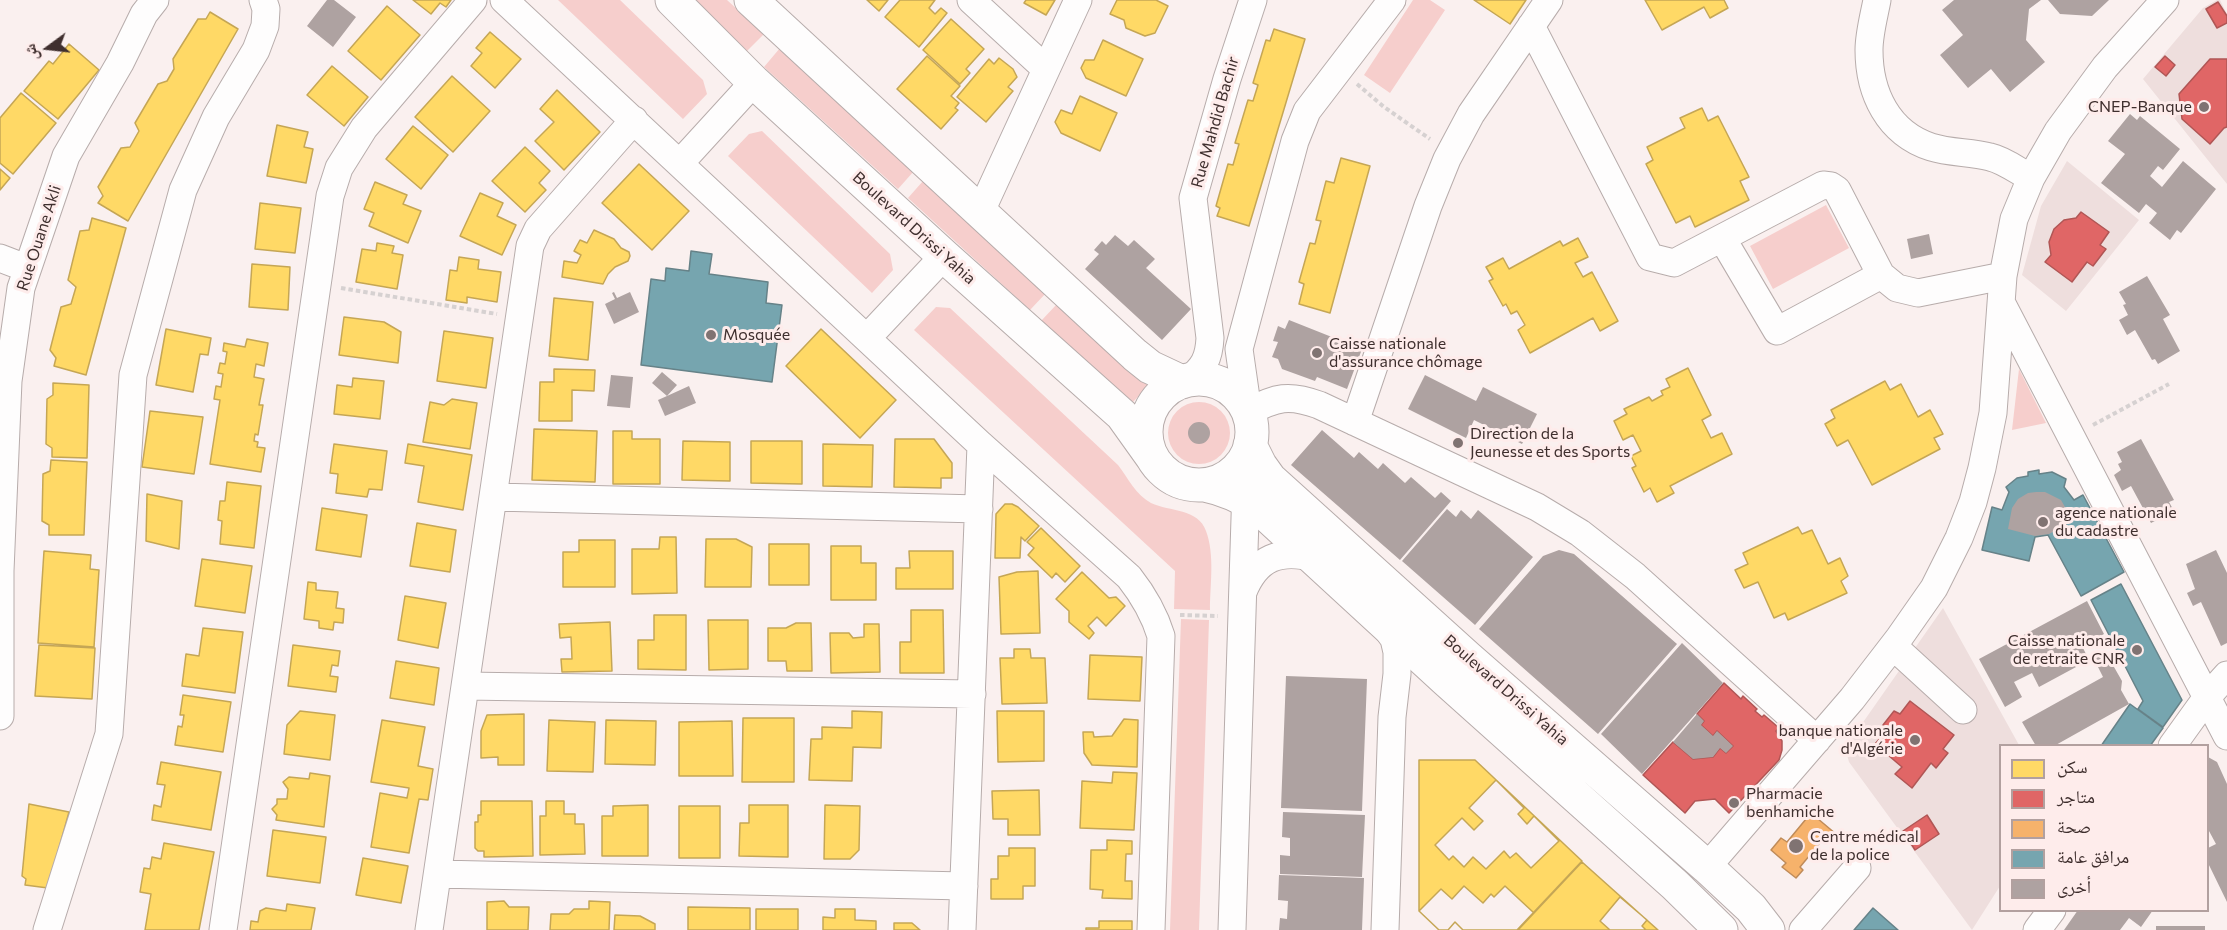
<!DOCTYPE html>
<meta charset="utf-8">
<style>
body{margin:0}
#map{position:relative;width:2227px;height:930px;overflow:hidden;background:#faf0ef;font-family:Commissioner,"Noto Naskh Arabic",sans-serif}
canvas{display:block}
.legend{position:absolute;left:1999px;top:744px;width:210px;height:168px;box-sizing:border-box;background:#feeceb;border:2px solid #b2a09f;margin:0;padding:8px 10px;list-style:none;font-size:18px;color:#3f2f2e}
.legend li{display:flex;align-items:center;gap:12px;height:30px}
.legend b{width:30px;border:2px solid #b2a09f}
.north{position:absolute;left:18px;top:18px;width:60px;height:60px;-webkit-text-stroke:4px #feeceb;paint-order:stroke;rotate:255deg;font-size:16px;font-weight:700;line-height:24px;text-align:center;color:#3f2f2e}
.north::after{content:'';display:block;margin:auto;width:21px;height:27px;background:#3f2f2e;clip-path:polygon(50% 0,100% 100%,50% 72%,0 100%)}
</style>
<div id="map">
<canvas width="2227" height="930"></canvas>
<ul class="legend">
<li><b style="height:16px;background:#ffd966"></b>سكن</li>
<li><b style="height:16px;background:#e06666"></b>متاجر</li>
<li><b style="height:16px;background:#f6b26b"></b>صحة</li>
<li><b style="height:16px;background:#76a5af"></b>مرافق عامة</li>
<li><b style="height:16px;background:#aea2a1"></b>أخرى</li>
</ul>
<div class="north">ش</div>
</div>
<script>
const c = document.querySelector('canvas').getContext('2d');
c.lineJoin = 'round';
function fillPath(path, color) {
  c.fillStyle = color;
  c.fill(path, 'evenodd');
}
function stroke(path, color, width, dash) {
  c.strokeStyle = color;
  c.lineWidth = width;
  c.lineCap = dash ? 'butt' : 'round';
  c.setLineDash(dash || []);
  c.stroke(path);
}
function label(font, color, halo, rows, align = 'center') {
  c.font = font + ' Commissioner,sans-serif';
  c.lineWidth = 6;
  c.setLineDash([]);
  c.textBaseline = 'middle';
  c.strokeStyle = halo;
  c.fillStyle = color;
  for (const [text, x, y, turn = 0] of rows) {
    c.save();
    c.translate(x, y);
    c.rotate((+turn || 0) * Math.PI / 180);
    c.textAlign = isNaN(turn) ? turn : align;
    if (halo) c.strokeText(text, 0, 0);
    c.fillText(text, 0, 0);
    c.restore();
  }
}
const built = new Path2D(`
 M2217,0H2220L2227,14V184L2143,79L2203,8Z
 M2067,161L2139,220L2066,311L2022,275L2041,206Z
 M1943,608L2019,745L2000,746V886L1972,930L1849,762L1845,748Z`);
const green = new Path2D(`
 M558,0H620L703,80L707,94L683,119Z
 M695,0H727L764,34L747,51Z
 M1413,0H1430L1445,10L1390,93L1364,75Z
 M780,48L914,171L898,189L764,67Z
 M762,131L890,254L893,270L872,293L728,156L749,134Z
 M923,181L1046,293L1030,310L908,198Z
 M1826,205L1849,248L1773,289L1750,246Z
 M1057,304L1149,385L1133,402L1041,321Z
 M936,307L950,308L1118,465C1128,478 1136,495 1151,503C1170,512 1198,508 1206,531C1215,555 1210,585 1210,610L1174,609L1175,571L914,330Z
 M2019,369L2046,423L2012,430Z
 M1168 433a31 31 0 1 1 62 0a31 31 0 1 1-62 0Z
 M1181,619L1209,620L1199,930H1170Z`);
const homes = new Path2D(`
 M413,0H451L446,7L440,3L431,14Z
 M867,0H888L879,11Z
 M900,0H935L929,8L935,14L941,8L947,13L919,47L885,17Z
 M1026,0H1055L1046,15L1024,3Z
 M1117,0H1156L1168,6L1155,33L1145,36L1126,28L1124,20L1110,14Z
 M1474,0H1526L1510,24Z
 M1645,0H1724L1728,8L1710,18L1704,7L1662,30Z
 M387,6L420,35L381,80L348,51Z
 M210,12L238,29L128,221L98,203L103,196L98,187L121,148L130,147L139,131L135,123L158,84L167,81L174,69L173,59L198,19H206Z
 M951,19L984,49L966,69L970,73L960,84L923,50Z
 M1274,29L1305,39L1249,226L1217,216L1220,208L1216,206L1228,164L1233,165L1239,144L1235,143L1248,100L1253,101L1258,85L1253,83L1266,40L1270,41Z
 M490,32L521,59L495,88L471,66L482,53L476,48Z
 M1103,40L1143,59L1126,96L1086,78L1081,68L1085,60H1094Z
 M69,44L99,70L58,119L24,91L49,61L53,64Z
 M927,56L960,86L951,96L959,103L955,108L958,110L941,129L897,89Z
 M999,58L1013,69L1017,77L1008,87L1013,91L986,122L957,97L989,59L994,64Z
 M332,66L368,97L344,126L307,95Z
 M452,76L490,111L453,152L415,117Z
 M557,90L600,132L564,170L535,141L554,122L540,109Z
 M21,93L56,123L13,174L0,163V118Z
 M1080,96L1117,113L1100,151L1061,133L1055,122L1061,110L1072,114Z
 M1702,108L1708,121L1718,116L1749,177L1740,181L1749,200L1695,227L1690,216L1676,223L1646,164L1653,160L1647,147L1685,128L1680,118Z
 M277,125L308,132L304,147L313,149L306,183L267,176Z
 M413,126L448,155L421,189L386,159Z
 M525,147L550,171L539,183L546,190L525,212L492,181Z
 M1341,158L1370,166L1330,313L1299,304L1304,284L1299,282L1310,243L1315,244L1321,221L1316,220L1326,181L1334,183Z
 M639,164L689,211L652,250L602,203Z
 M0,169L10,178L0,190Z
 M375,182L407,195L403,204L421,211L408,243L369,226L374,213L364,209Z
 M480,193L503,203L497,216L516,225L502,255L460,236Z
 M260,203L301,208L295,253L255,249Z
 M92,218L126,228L86,375L54,366L56,358L50,350L61,307L71,304L76,287L68,280L80,231L89,230Z
 M594,230L614,239L621,248L629,252L630,256L628,261L615,267L608,274L603,284L562,277L564,261L577,263L581,255L574,251L580,240L587,243Z
 M1578,238L1588,257L1575,263L1583,277L1592,272L1618,321L1600,331L1593,318L1530,353L1518,330L1525,325L1517,311L1511,314L1506,304L1503,306L1489,281L1493,279L1486,267L1503,258L1509,269L1560,241L1563,246Z
 M377,243L394,246L392,253L403,255L397,289L356,282L362,249L376,251Z
 M459,257L479,260L478,269L501,272L497,302L467,297V303L446,300L450,270L457,271Z
 M252,264L290,267L288,310L249,307Z
 M554,298L593,302L588,360L549,356Z
 M344,317L384,322L401,332L398,363L339,355Z
 M166,329L211,338L208,355L200,354L193,392L156,385Z
 M821,329L896,400L860,438L786,366Z
 M444,331L493,338L486,388L437,381Z
 M247,339L268,343L264,366L256,364L254,377L264,379L259,405H263L258,435L255,434L254,441L258,442L257,447L265,448L261,472L210,464L220,400L214,399L216,386L221,387L223,374L218,373L220,363L225,364L227,352L223,351L224,343L245,347Z
 M1688,368L1711,415L1702,420L1711,438L1722,433L1732,454L1670,486L1674,493L1657,502L1650,488L1644,492L1632,468L1636,466L1631,456L1641,451L1633,435L1623,440L1614,421L1627,414L1624,409L1649,397L1652,401L1663,395L1661,391L1670,387L1666,379Z
 M554,369L595,370L594,391L572,390V421H539L540,382H554Z
 M353,378L384,381L380,419L334,414L337,385L352,387Z
 M1885,381L1890,390L1901,384L1918,417L1930,410L1943,434L1934,438L1940,449L1872,485L1848,440L1837,446L1825,424L1835,418L1831,410Z
 M53,383L89,385L87,458L52,457V448L46,444L47,399L53,395Z
 M452,399L477,403L470,449L423,442L430,402L444,405Z
 M150,411L203,417L194,474L142,467Z
 M534,429L597,431L595,482L532,480Z
 M613,431H632V439H660V484H613Z
 M895,439H934L952,463V478H941V488L894,487Z
 M683,441L730,442V481L682,480Z
 M751,441H802V484L751,483Z
 M334,444L387,451L382,490L369,489L367,497L336,493L338,474L330,473Z
 M408,444L472,455L463,510L418,502L424,466L405,463Z
 M823,444L873,445L872,487L823,486Z
 M51,460L87,462L84,535H49V525L42,521L43,474L50,471Z
 M227,482L261,486L254,548L220,544L222,521L218,520L220,501H225Z
 M147,494L182,501L179,549L146,541Z
 M1005,504H1012L1018,507L1039,526L1025,541L1021,537L1020,558H995L996,514Z
 M322,508L367,515L361,557L316,550Z
 M417,523L456,530L450,572L410,566Z
 M1798,527L1802,534L1812,530L1828,564L1840,558L1848,576L1841,581L1847,593L1788,620L1785,613L1774,618L1758,582L1744,588L1735,570L1748,564L1743,553Z
 M1041,528L1080,566L1065,582L1056,573L1052,578L1028,555L1034,548L1027,542Z
 M660,537H676L677,593L632,594V549H659Z
 M706,539H736L752,547L751,587H705Z
 M579,540H615V587H563V552H579Z
 M769,544H809V585H769Z
 M831,546H861V563H876V600H831Z
 M44,551L91,555L90,569L99,570L94,647L38,643Z
 M909,551H953V589H896V568H910Z
 M202,559L252,566L245,613L195,606Z
 M1038,571L1040,633L1001,634L999,577L1017,572Z
 M1082,572L1109,598L1116,597L1125,606L1106,626L1097,617L1088,626L1094,633L1089,639L1069,622V611L1056,599Z
 M308,582L316,583V590L338,592L336,608L344,609L343,623L334,622L333,630L319,628V621L304,619Z
 M405,596L446,603L438,648L398,640Z
 M911,610H943L944,673H900V642H911Z
 M654,615H686V670L638,669V640H654Z
 M708,620H748V669L709,670Z
 M610,622L612,671L562,672L561,659H572L571,637L560,638L559,624Z
 M796,623H811L812,671H787L786,661H768V628H786Z
 M864,624H879L880,672L831,673L830,633H849L853,638L864,637Z
 M203,628L243,632L235,693L182,686L186,654L199,656Z
 M39,645L95,648L92,699L35,696Z
 M293,645L340,651L338,666L332,665L330,676L338,677L336,692L288,686Z
 M1014,649H1030L1031,658H1045L1047,703L1002,704L1000,658H1014Z
 M1090,655L1142,657L1140,701L1088,699Z
 M396,661L439,668L434,705L390,698Z
 M183,695L231,702L223,752L175,745L178,726L182,727L184,715H180Z
 M300,711L335,715L330,760L284,754L287,725Z
 M852,711L882,712L881,748L853,747L852,781L809,780L811,739H822V727L852,728Z
 M997,711H1044V761L998,762Z
 M524,714V765H498V757L481,758V731L487,715Z
 M743,718H794V782H742Z
 M1124,719L1138,720L1137,767L1092,765L1084,753L1083,732H1093L1094,737L1112,736Z
 M382,720L425,727L418,766L433,769L428,800L419,799L409,853L371,847L380,793L407,798L409,788L371,782Z
 M549,720L595,722L593,772L547,771Z
 M606,720L656,721L655,765L605,764Z
 M732,721L733,776H679V722Z
 M1419,760H1475L1582,861L1517,930H1463L1455,922L1448,930H1439L1419,911Z
 M161,762L221,772L211,830L152,820L154,805L161,807L165,785L157,784Z
 M1113,772L1137,773L1134,830L1080,828L1082,781L1112,783Z
 M310,773L330,776L324,827L276,820L277,815L272,809L277,804V799H287L288,789L283,782L289,777L309,779Z
 M1496,780L1524,808L1518,814L1527,824L1534,816L1559,841L1531,868L1516,853L1510,858L1504,851L1486,869L1473,857L1464,867L1453,856L1449,860L1435,845L1462,818L1474,830L1483,821L1469,808Z
 M1039,790L1040,835H1008V819H993L992,791Z
 M481,801H532L533,856L484,857V851H478L475,848V822H478V815H481Z
 M546,801H564V814H575V824H584L585,854L540,855V816H546Z
 M29,804L69,812L48,888L25,885L26,879L22,876Z
 M648,805V856H602V816H613V806Z
 M749,805H788V857L739,856L740,823H749Z
 M825,805L860,806L859,850L850,859H824Z
 M679,806H720V858H679Z
 M273,830L326,837L320,883L267,876Z
 M1107,840L1132,841V854H1126L1125,881H1132V899L1102,898L1103,890L1090,889L1091,850H1107Z
 M164,843L214,852L199,930H145L151,894L140,892L144,868L150,869L152,857L161,859Z
 M1009,848H1035V886H1023V899H991V879H998V856H1009Z
 M363,858L408,866L401,903L356,895Z
 M1582,862L1658,930H1518Z
 M1464,886L1483,903L1491,894L1494,897L1505,886L1534,913L1517,930H1463L1455,922L1448,930H1439L1419,911L1441,889L1452,899Z
 M1620,897L1647,920L1642,926L1646,930H1610L1600,921Z
 M504,901L509,907H529L528,930H487V902Z
 M589,901L610,902L609,930H550L551,914H569L574,909H589Z
 M287,904L315,908L311,930H250L251,921L258,922L260,911L266,908L286,911Z
 M688,907L750,908V930H688Z
 M756,909H798V930H756Z
 M835,909H855V920L876,921V930H823V917L835,918Z
 M615,915L640,916L655,924V930H614Z
 M1099,921H1132V930H1086V928H1099Z
 M894,923H912L920,930H894Z`);
const shops = new Path2D(`
 M2218,2L2227,16V23L2217,28L2206,9Z
 M2165,56L2175,65L2166,76L2155,67Z
 M2210,59H2227V127L2224,128L2210,144L2182,119L2179,94Z
 M2081,212L2109,232L2100,245L2106,249L2093,266L2087,262L2072,282L2045,262L2051,255L2049,242L2054,229L2064,220L2076,218Z
 M1724,683L1741,699L1743,696L1757,709L1755,711L1762,717L1764,715L1779,728L1776,731L1782,741V750L1779,760L1729,813L1715,799L1695,801L1685,813L1643,775L1673,742L1693,759L1713,757L1720,748L1726,753L1733,746L1717,731L1713,736L1701,725L1704,721L1697,714Z
 M1910,701L1954,735L1943,749L1948,753L1936,768L1931,763L1912,788L1895,774L1902,767L1875,744L1888,729L1883,725L1894,711L1900,714Z
 M1927,815L1939,834L1915,850L1903,831Z`);
const health = new Path2D(`
 M1811,813L1836,834L1829,842L1824,838L1800,867L1803,870L1796,878L1782,867L1786,863L1771,850L1781,838L1787,842Z`);
const public = new Path2D(`
 M691,251L712,254L709,274L768,282L766,303L782,305L772,382L641,365L651,279L665,281L666,268L689,271Z
 M2039,470V474L2052,472L2066,479L2064,487L2074,500L2083,495L2124,572L2081,596L2048,535L2035,537L2029,561L1982,550L1992,507L2002,510L2009,492L2006,487L2017,478L2028,476V472Z
 M2121,584L2182,700L2163,727L2138,709L2143,701L2091,600Z
 M2130,704L2163,728L2150,746H2101Z
 M1873,908L1898,930H1854Z`);
const building = new Path2D(`
 M327,0H334L356,17L333,47L307,26Z
 M1954,0H2041L2029,9L2026,40L2045,62L2010,92L1991,69L1968,88L1940,55L1963,35L1942,10Z
 M2048,0H2109L2092,16L2060,14Z
 M2130,114L2137,120L2140,116L2180,149L2163,170L2158,166L2150,176L2162,187L2183,161L2216,189L2181,233L2177,230L2170,240L2149,223L2157,213L2146,204L2139,213L2101,183L2125,154L2108,141Z
 M1929,234L1933,254L1911,259L1907,239Z
 M1115,235L1128,246L1134,240L1155,259L1146,268L1191,309L1162,340L1085,269L1099,254L1094,250L1102,241L1106,245Z
 M2147,276L2170,315L2163,319L2180,351L2158,364L2155,359L2152,360L2135,330L2127,335L2119,320L2128,315L2123,305L2126,304L2119,292Z
 M614,292L617,298L630,292L639,312L614,324L605,304L615,299L612,293Z
 M1289,320L1362,349L1347,389L1317,377L1315,381L1282,369L1278,359L1272,357L1278,342L1273,341L1278,326L1285,329Z
 M662,372L677,385L667,396L689,386L696,403L665,416L658,400L667,396L652,383Z
 M611,375L633,377L630,408L607,406Z
 M1425,375L1476,401L1483,387L1537,414L1522,444L1474,420L1466,438L1408,409Z
 M1188 433a11 11 0 1 1 22 0a11 11 0 1 1-22 0Z
 M1322,430L1354,458L1359,452L1378,469L1383,463L1405,483L1411,477L1435,498L1441,492L1451,501L1400,560L1291,465Z
 M2141,439L2174,500L2169,502L2174,511L2151,523L2131,486L2122,491L2114,475L2121,470L2118,464L2122,462L2117,452Z
 M2036,492H2045L2061,500L2073,521L2049,534L2035,536L2008,529L2012,508L2018,499L2028,493Z
 M1447,509L1456,517L1461,510L1471,519L1478,510L1533,557L1475,625L1402,561Z
 M1559,550L1574,554L1677,644L1598,734L1479,629L1543,556Z
 M2216,550L2227,573V643L2221,646L2201,602L2193,606L2187,593L2195,589L2186,564Z
 M2087,601L2104,634L2082,646L2089,660L2039,687L2032,673L2014,682L2022,697L2005,707L1979,659Z
 M1682,643L1723,683L1642,774L1601,734Z
 M2106,653L2122,681L2121,690L2129,704L2054,746H2036L2022,722L2103,677L2094,659Z
 M1286,676L1367,679L1362,811L1281,808Z
 M1697,714L1704,721L1701,725L1713,736L1717,731L1733,746L1726,753L1720,748L1713,757L1693,759L1673,742Z
 M2208,757L2217,762L2227,784V902L2208,863V848L2216,844L2209,831L2208,819Z
 M1283,812L1365,815L1362,877L1280,874V855L1290,856V838L1282,837Z
 M1279,875L1364,878L1362,930H1279L1280,918L1287,919L1288,901L1278,900Z
 M2078,910H2153L2141,927L2129,918L2120,930H2064Z
 M2156,926H2205V930H2156Z`);
const path = new Path2D(`
 M1357,84L1384,107L1430,139
 M341,288L497,314
 M2093,425L2169,384
 M1180,615L1218,616`);
const minor = new Path2D(`
 M504,0L981,445L1129,577C1144,596 1154,613 1161,636L1151,930
 M971,0L1046,69
 M1392,0L1307,111L1295,141L1239,349L1248,412C1276,397 1289,394 1319,405L1537,507L1580,533L1635,576L1817,740
 M1877,0C1874,16 1869,34 1869,50C1869,93 1888,133 1931,147C1950,153 1971,152 1990,157C2004,160 2018,171 2031,178
 M1531,26L1650,257L1674,263L1823,185L1831,186L1837,190L1881,275L1897,288L1918,293L2003,276
 M680,163L754,82
 M981,211L1078,0
 M1722,238L1777,331L1881,275
 M0,258L26,268
 M2002,304L2227,736
 M867,338L944,256
 M1188,380C1204,368 1209,358 1210,338L1193,198L1227,79L1253,0
 M1355,422L1428,206L1447,159L1471,114L1549,0
 M494,497L979,509
 M1243,592C1257,557 1280,549 1315,558
 M1383,623L1394,639L1397,652V674L1392,717L1385,930
 M1893,646L1963,710
 M466,686L972,694
 M0,716V571L8,381L21,288L66,156L120,63L144,14L155,0
 M2172,746L2208,696L2227,675
 M1707,867L1852,699L1899,638L1934,588L1959,538L1973,502L1982,468L1993,413L2003,276L2014,219L2031,178L2058,131L2105,67L2165,0
 M438,874L964,886
 M47,930L109,734L133,375L183,190L216,117L256,50L265,26L266,9L263,0
 M223,930L330,196L339,168L364,128L473,0
 M429,930L530,246L538,229L634,120
 M962,930L981,445
 M1232,930L1247,455
 M1803,930L1857,868
 M2037,930L2052,910`);
const major = new Path2D(`
 M672,0L754,82L944,256L1122,415L1152,457
 M751,0L1135,355L1150,367L1182,382
 M1146 432a53 53 0 1 1 106 0a53 53 0 1 1-106 0Z
 M1250,445L1260,465L1270,479L1467,657L1707,867L1751,908L1768,930
 M1205,485C1225,489 1242,497 1259,508L1446,680L1675,885L1721,930`);
const markers = [
 [2204,107,6,"#807372"],
 [711,335,6,"#807372"],
 [1317,353,6,"#807372"],
 [1458,443,6,"#807372"],
 [2043,522,6,"#807372"],
 [2137,650,6,"#807372"],
 [1915,740,6,"#807372"],
 [1734,803,6,"#807372"],
 [1796,846,8,"#807372"]
];
const poiNames = [
 ["CNEP-Banque",2192,107,"right"],
 ["Mosquée",723,335],
 ["Caisse nationale",1329,344],
 ["d'assurance chômage",1329,362],
 ["Direction de la",1470,434],
 ["Jeunesse et des Sports",1470,452],
 ["agence nationale",2055,513],
 ["du cadastre",2055,531],
 ["Caisse nationale",2125,641,"right"],
 ["de retraite CNR",2125,659,"right"],
 ["banque nationale",1903,731,"right"],
 ["d'Algérie",1903,749,"right"],
 ["Pharmacie",1746,794],
 ["benhamiche",1746,812],
 ["Centre médical",1810,837],
 ["de la police",1810,855]
];
const streetNames = [
 ["Rue Mahdid Bachir",1215,122,-74],
 ["Boulevard Drissi Yahia",914,228,42],
 ["Rue Ouane Akli",39,238,-72],
 ["Boulevard Drissi Yahia",1506,690,41]
];
fillPath(built, '#eededd');
fillPath(green, '#f6cecc');
fillPath(homes, '#ffd966');
stroke(homes, '#c5a655', 1.5);
fillPath(shops, '#e06666');
stroke(shops, '#b05655', 1.5);
fillPath(health, '#f6b26b');
stroke(health, '#bf8b59', 1.5);
fillPath(public, '#76a5af');
stroke(public, '#668288', 1.5);
fillPath(building, '#aea2a1');
stroke(minor, '#b7acab', 29);
stroke(major, '#b7acab', 35);
stroke(path, '#d6d1d1', 4, [4.5, 3]);
stroke(minor, '#fefdfd', 27);
stroke(major, '#fefdfd', 33);
for (const [x, y, r, color] of markers) {
  const dot = new Path2D();
  dot.arc(x, y, r, 0, 2 * Math.PI);
  c.fillStyle = color;
  c.fill(dot);
  stroke(dot, '#feeceb', 2);
}
label('16px', '#3f2f2e', '#feeceb', poiNames, 'left');
label('16px', '#3f2f2e', '#feeceb', streetNames);
</script>
